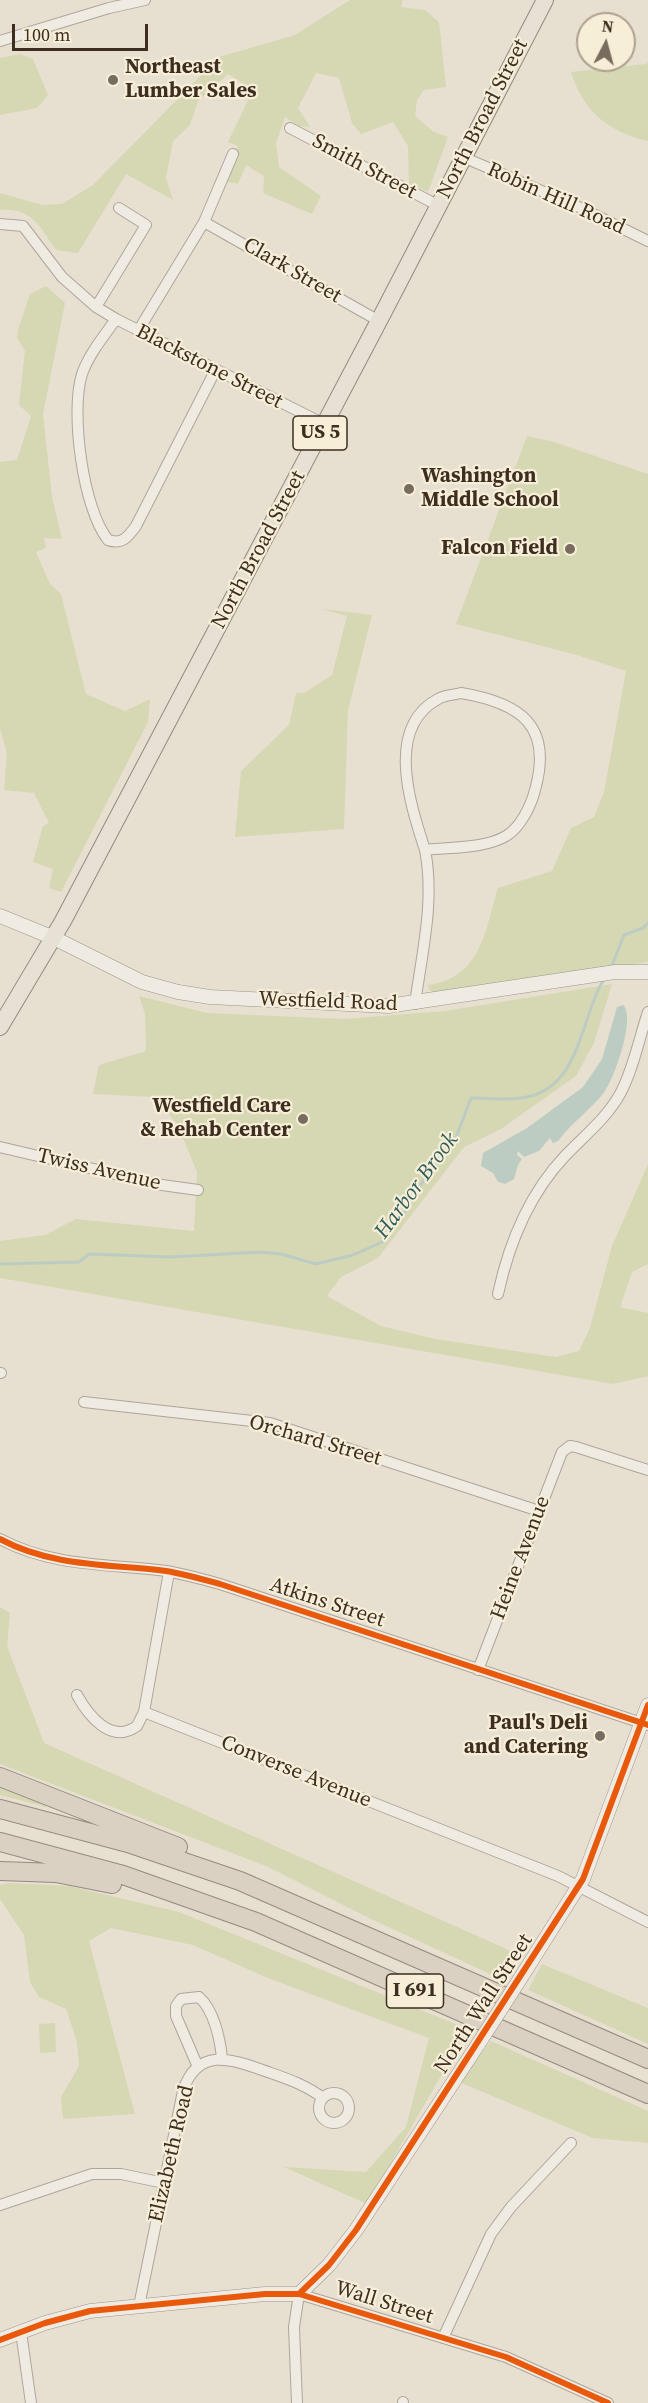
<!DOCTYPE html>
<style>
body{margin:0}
#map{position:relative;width:648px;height:2403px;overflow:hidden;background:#e7e0d1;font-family:"Source Serif 4",serif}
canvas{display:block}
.north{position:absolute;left:576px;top:12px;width:60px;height:60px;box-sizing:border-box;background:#f7eed8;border:2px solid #ada18e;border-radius:50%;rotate:6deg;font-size:16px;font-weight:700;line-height:24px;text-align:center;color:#3d2e20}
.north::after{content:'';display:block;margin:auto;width:21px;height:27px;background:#786c5e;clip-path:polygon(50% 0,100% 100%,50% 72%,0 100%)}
.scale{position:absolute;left:12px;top:24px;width:136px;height:27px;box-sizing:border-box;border:3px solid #3d2e20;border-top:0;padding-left:8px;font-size:18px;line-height:21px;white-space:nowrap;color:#3d2e20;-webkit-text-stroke:4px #f7eed8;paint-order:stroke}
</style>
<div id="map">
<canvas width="648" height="2403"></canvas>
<div class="north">N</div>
<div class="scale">100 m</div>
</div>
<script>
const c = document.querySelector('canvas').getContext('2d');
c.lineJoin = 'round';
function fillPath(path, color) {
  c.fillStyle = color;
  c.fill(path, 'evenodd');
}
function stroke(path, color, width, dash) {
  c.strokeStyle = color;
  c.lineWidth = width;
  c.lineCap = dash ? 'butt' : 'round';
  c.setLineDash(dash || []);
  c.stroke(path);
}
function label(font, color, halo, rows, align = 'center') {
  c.font = font + ' "Source Serif 4",serif';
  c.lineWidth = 4.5;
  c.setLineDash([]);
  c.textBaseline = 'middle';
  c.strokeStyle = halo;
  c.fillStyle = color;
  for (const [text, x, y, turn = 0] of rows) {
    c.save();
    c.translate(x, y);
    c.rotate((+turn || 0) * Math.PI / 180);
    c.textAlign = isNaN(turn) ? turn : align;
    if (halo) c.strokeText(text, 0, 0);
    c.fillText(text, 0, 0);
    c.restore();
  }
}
const green = new Path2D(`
 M350,0H403L401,7L425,10L439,22L446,87L424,90L417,100L415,116L434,132L448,137L428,192L409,183L408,146L393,122L361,134L352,123L339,78L316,73L298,108L310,127L299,126L285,117L276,143L279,167L321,196L312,214L263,193L264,176L246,165L238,184L228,182L238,146L228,142L253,90L228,74L198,101L190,125L173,141L166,178L173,200L126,174L78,253L56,250C39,226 33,208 0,210V193L42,205L62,204L93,185L219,57L295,35Z
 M20,54L33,59L48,95L37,108L0,115V58Z
 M648,62V141C608,132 583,111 571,72L646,64Z
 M46,286L65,303L43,414L52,497L62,539L44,538L46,548L36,552L50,584L61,594L86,694L125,711L150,699L148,722L61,892L49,888L53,869L33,862L43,826L49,823L34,793L4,790L7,753L0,729V462L17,460L31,416L19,405L25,351L17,338L18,330L30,294Z
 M527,436L554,442L648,474V962L485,985L440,994L429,990L428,985C481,978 485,931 498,888L552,871L571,828L594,817L604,792L626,671L577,655L456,624Z
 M322,609L372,615L348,710L344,829L235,837L241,771L289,725L296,693H304L332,675L347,616Z
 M612,984L594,1043L576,1076L501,1129L464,1147L378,1258L341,1277L327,1296L381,1326L435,1339L556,1357L579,1351L590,1328L612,1246L648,1164V1264L632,1272L620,1307L648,1313V1376L613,1384L0,1278V1241L45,1235L76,1219L194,1231L197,1172L177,1124L153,1097L93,1094L99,1065L146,1051L145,1014L139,996L207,1013L345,1019L445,1011Z
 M0,1607L10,1613L7,1646L44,1743L520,1955L503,1980L371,1919L266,1866L0,1764Z
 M0,1783L48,1801L46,1807L0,1795Z
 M10,1883L69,1886L179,1912L468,2029L367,2204L284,2167L366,2172L406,2127L429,2038L270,1979L193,1945L111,1928L89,1941L135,2114L63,2119L61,2097L79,2066L77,2042L66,2009L39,1997L30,1982L24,1935L0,1899V1885Z
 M542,1964L648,2008V2044L528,1990Z
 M55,2023L56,2052L40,2053L39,2024Z
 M491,2041L648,2111V2143L593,2138L459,2082Z`);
const water = new Path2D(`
 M623,1005C636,1017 615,1077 605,1091C593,1108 572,1122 558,1141L553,1143L550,1138L539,1151L524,1157L518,1151L517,1155L522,1159L518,1165L514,1179L505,1184L498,1182L493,1173L481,1166L483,1153L527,1128L583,1087L602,1059L617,1007Z`);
const stream = new Path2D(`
 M611,968L624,935L643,928L648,923
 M0,1264L79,1262L89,1254L171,1257L260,1252L281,1254L316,1264L353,1255L382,1242L400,1220L422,1183L455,1140L471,1098C490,1098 508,1101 527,1097C581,1086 580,1018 604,979`);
const street = new Path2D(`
 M0,41L109,8L145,0
 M290,128L439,206
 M463,157L581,208L648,241
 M204,222L379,321
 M0,224L23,226L62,277L96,307L116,319L324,424
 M96,307L146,225L119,208
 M116,319C104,336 89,354 82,374C70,412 83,509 108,540C122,545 128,537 136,526L215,371
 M138,331L204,222L233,154
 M461,693C521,703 553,726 535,790C531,806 520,828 506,836C484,849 450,847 425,850C411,806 384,728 438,699C444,695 454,695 461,693Z
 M415,1004C422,952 435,901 425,850
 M0,1147L162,1185L198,1190
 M498,1294C509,1243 529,1194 565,1156C584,1136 606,1119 620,1094C633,1070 639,1039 648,1012
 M0,1373H1
 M84,1402L270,1423L539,1511
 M0,1539C52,1567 109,1564 166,1571C184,1574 202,1579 220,1584L648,1725
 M478,1670L562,1452L570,1446L576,1447L648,1470
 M77,1695C88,1715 111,1745 137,1726L144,1712L169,1572
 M144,1712L558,1876L648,1922
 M198,2067L176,2016V2006L181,1999L199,1997C214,2010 220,2039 222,2058
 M319 2108a15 15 0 1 1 30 0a15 15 0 1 1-30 0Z
 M0,2205L92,2174H121L164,2183
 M139,2306L183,2091C198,2045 234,2060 268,2072C288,2079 306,2085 323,2098
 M21,2332L31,2403
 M443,2338L491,2234L511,2207L571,2143
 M297,2403L294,2327L299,2294L506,2357L608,2403
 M403,2403V2402`);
const secondary = new Path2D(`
 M0,916L54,938L142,982L178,992L210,997L388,1006L615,972H648
 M520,1979L583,1879L648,1705
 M0,2340L45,2323L90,2311L265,2294H299L329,2265L356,2230L479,2043`);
const primary = new Path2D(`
 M0,1027L63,921L382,315L545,0`);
const highway = new Path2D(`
 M0,1777L178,1847
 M0,1809L128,1843L240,1881L648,2059
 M0,1842L123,1875L256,1922L648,2094
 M0,1871L56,1873L112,1884`);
const secondaryBridge = new Path2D(`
 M479,2043L520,1979`);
const cycleway = new Path2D(`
 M0,1539C52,1567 109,1564 166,1571C184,1574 202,1579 220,1584L648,1725
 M299,2294L329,2265L356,2230L583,1879L648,1705
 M0,2340L45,2323L90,2311L265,2294H299L506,2357L608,2403`);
const markers = [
 [113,80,6,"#786c5e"],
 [409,489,6,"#786c5e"],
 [570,549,6,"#786c5e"],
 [303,1119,6,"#786c5e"],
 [600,1736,6,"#786c5e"]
];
const shields = [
 [320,433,54],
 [415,1991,57]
];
const shieldNames = [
 ["US 5",320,433],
 ["I 691",415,1991]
];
const poiNames = [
 ["Northeast",125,68,"left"],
 ["Lumber Sales",125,92,"left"],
 ["Washington",421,477,"left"],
 ["Middle School",421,501,"left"],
 ["Falcon Field",558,549],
 ["Westfield Care",291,1107],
 ["& Rehab Center",291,1131],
 ["Paul's Deli",588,1724],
 ["and Catering",588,1748]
];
const streetNames = [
 ["North Broad Street",483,119,-63],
 ["Smith Street",364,167,28],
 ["Robin Hill Road",556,199,24],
 ["Clark Street",292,271,30],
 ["Blackstone Street",209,367,27],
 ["North Broad Street",259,550,-62],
 ["Westfield Road",328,1002,2],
 ["Twiss Avenue",99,1170,13],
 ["Orchard Street",315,1441,16],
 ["Heine Avenue",521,1558,-69],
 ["Atkins Street",327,1603,18],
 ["Converse Avenue",296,1772,22],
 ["North Wall Street",484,2004,-57],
 ["Elizabeth Road",172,2154,-77],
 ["Wall Street",384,2303,17]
];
const waterNames = [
 ["Harbor Brook",417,1186,-54]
];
fillPath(green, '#d6d7b3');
fillPath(water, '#bcccc2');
stroke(stream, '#bcccc2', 3);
stroke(street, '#ada599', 12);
stroke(secondary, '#9c958a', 15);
stroke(primary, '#928b80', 18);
stroke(highway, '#928b80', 20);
stroke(street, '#efebe3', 10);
stroke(secondary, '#efebe3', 14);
stroke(primary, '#e6e1d4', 16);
stroke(highway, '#dad1c2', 18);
stroke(secondaryBridge, '#9c958a', 15, []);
stroke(secondaryBridge, '#efebe3', 14);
stroke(cycleway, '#e8590c', 6);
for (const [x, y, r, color] of markers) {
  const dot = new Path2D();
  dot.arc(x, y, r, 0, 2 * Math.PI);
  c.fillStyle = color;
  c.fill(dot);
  stroke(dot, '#f7eed8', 2);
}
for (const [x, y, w] of shields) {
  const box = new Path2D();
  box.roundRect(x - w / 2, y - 17, w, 34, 4.5);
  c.fillStyle = '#f7eed8';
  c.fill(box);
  stroke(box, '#3d2e20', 1.5);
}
label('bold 20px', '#3d2e20', null, shieldNames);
label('bold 21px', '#3d2e20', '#f7eed8', poiNames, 'right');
label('21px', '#3d2e20', '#f7eed8', streetNames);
label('italic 22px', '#2f5d5a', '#f7eed8', waterNames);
</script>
